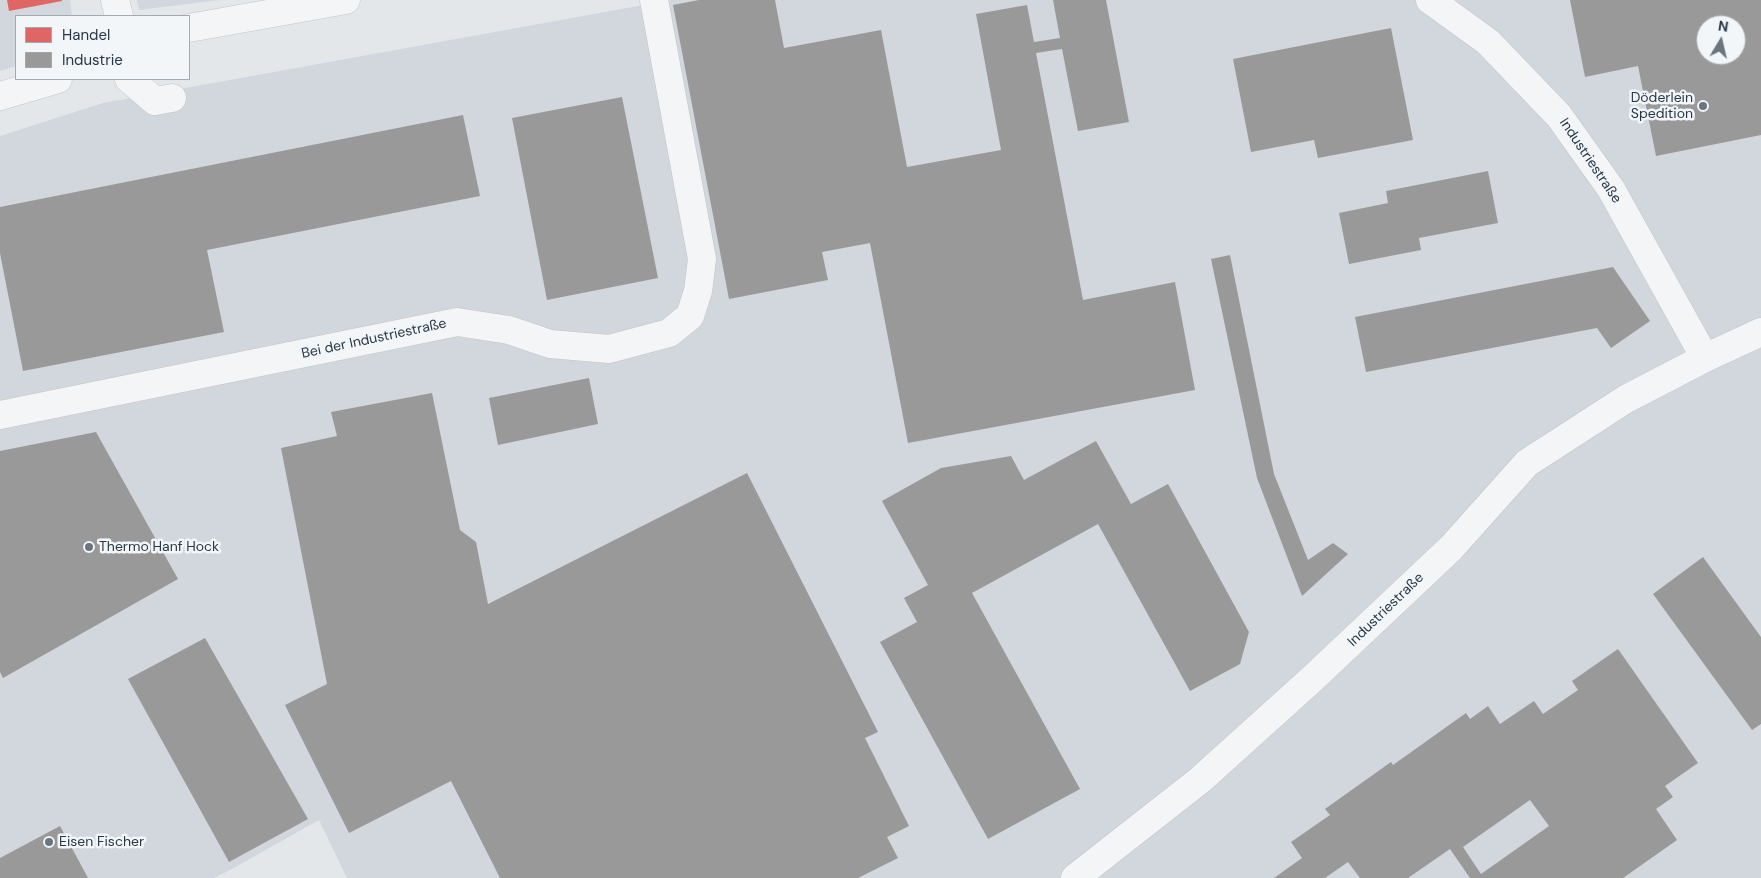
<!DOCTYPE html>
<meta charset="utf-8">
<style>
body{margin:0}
#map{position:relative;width:1761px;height:878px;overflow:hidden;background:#e4e7e9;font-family:"DM Sans",sans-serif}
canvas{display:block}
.legend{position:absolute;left:15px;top:15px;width:175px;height:65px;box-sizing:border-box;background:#f2f6f8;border:1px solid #a2aab0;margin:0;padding:6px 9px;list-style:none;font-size:15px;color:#293745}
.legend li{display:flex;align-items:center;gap:10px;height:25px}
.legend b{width:25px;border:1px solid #a2aab0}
.north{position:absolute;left:1696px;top:15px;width:50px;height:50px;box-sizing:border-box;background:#f2f6f8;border:1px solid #a2aab0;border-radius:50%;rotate:9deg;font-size:14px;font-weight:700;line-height:20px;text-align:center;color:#293745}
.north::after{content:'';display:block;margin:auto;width:18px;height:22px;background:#6a757e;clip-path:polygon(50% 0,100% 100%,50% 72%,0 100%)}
</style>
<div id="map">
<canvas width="1761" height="878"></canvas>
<ul class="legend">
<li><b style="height:14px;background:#e06666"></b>Handel</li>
<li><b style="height:14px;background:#999"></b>Industrie</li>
</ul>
<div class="north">N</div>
</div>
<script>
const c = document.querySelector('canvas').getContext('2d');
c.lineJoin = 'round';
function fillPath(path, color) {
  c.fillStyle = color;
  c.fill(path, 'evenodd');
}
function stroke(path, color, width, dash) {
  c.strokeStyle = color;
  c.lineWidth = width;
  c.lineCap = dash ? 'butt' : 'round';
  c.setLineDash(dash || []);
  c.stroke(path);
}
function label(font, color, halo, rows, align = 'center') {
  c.font = font + ' "DM Sans",sans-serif';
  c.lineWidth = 5;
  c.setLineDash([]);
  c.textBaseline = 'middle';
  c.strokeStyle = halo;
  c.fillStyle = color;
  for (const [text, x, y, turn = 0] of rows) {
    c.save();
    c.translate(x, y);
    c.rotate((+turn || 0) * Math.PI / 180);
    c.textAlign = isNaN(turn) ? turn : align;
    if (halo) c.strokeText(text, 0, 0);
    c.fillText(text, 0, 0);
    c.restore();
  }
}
const built = new Path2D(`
 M0,0H70L72,16H16V66L0,71Z
 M137,0H219L139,10Z
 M671,0H1761V878H347L319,820L232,869L214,878H0V136L103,103ZM1706,25H1736V55H1706Z`);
const shops = new Path2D(`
 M7,0H62V1L9,11Z`);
const industry = new Path2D(`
 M699,0H775L784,48L881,30L907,167L1001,150L976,14L1027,5L1034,42L1060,38L1053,0H1106L1129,122L1078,131L1062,49L1036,53L1083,300L1175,282L1195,390L908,443L870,243L822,252L828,280L729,299L673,5Z
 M1570,0H1761V135L1656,156L1638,66L1585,77ZM1706,25H1736V55H1706Z
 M1391,28L1413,140L1318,158L1314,140L1251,152L1233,59Z
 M622,97L658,278L547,300L512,118Z
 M463,115L480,196L207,250L224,332L23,371L0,253V207Z
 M1488,171L1498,223L1419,238L1421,250L1349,264L1339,213L1388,203L1386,191Z
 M1230,255L1274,474L1308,560L1333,543L1348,554L1302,596L1257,478L1211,259Z
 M1613,267L1650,321L1611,348L1597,328L1366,372L1355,317Z
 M589,378L598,424L498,445L489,398Z
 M432,393L460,530L476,542L488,604L747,473L878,732L865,738L909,826L887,837L898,858L858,878H500L451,781L349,833L285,705L327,684L281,448L337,436L331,412Z
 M96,432L178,579L3,678L0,672V451Z
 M1096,441L1131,504L1168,484L1249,632L1240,664L1190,691L1098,524L972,593L1080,789L988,839L880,642L917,622L904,598L928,585L882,501L941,468L1011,456L1024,480Z
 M1703,557L1761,637V724L1752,730L1653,594Z
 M205,638L308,819L229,862L128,679Z
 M1618,649L1698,763L1665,786L1673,797L1656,809L1677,840L1623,878H1470L1450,849L1408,878H1360L1348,862L1325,878H1274L1302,858L1291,842L1330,815L1325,809L1391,762L1393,765L1466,713L1470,719L1488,706L1500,724L1534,701L1543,714L1578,690L1572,681ZM1530,800L1549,826L1481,874L1463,847Z
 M60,826L88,878H0V858Z`);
const minor = new Path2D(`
 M115,0L119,16
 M1430,0L1488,42L1559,116L1611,189L1705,358
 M189,28L346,0
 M129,79L155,101L172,98
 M0,96L58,79
 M0,415L457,322L509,330L550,344L609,349L669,333L690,316L698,291L702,259L654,0
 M1075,878L1200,780L1312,679L1451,548L1527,463L1626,399L1705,358L1761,332`);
const markers = [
 [1703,106,5,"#6a757e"],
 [89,547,5,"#6a757e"],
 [49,842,5,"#6a757e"]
];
const poiNames = [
 ["Döderlein",1693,98,"right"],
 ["Spedition",1693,114,"right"],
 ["Thermo Hanf Hock",99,547],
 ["Eisen Fischer",59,842]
];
const streetNames = [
 ["Industriestraße",1590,161,56],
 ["Bei der Industriestraße",374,339,-12],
 ["Industriestraße",1386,610,-44]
];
fillPath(built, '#d2d7dd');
fillPath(shops, '#e06666');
fillPath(industry, '#999');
stroke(minor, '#c2c5c7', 29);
stroke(minor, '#f3f5f6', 28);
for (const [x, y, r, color] of markers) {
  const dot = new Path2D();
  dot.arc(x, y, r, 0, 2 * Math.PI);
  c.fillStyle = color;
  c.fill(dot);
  stroke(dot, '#f2f6f8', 2);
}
label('14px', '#293745', '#f2f6f8', poiNames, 'left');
label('14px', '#293745', '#f2f6f8', streetNames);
</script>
